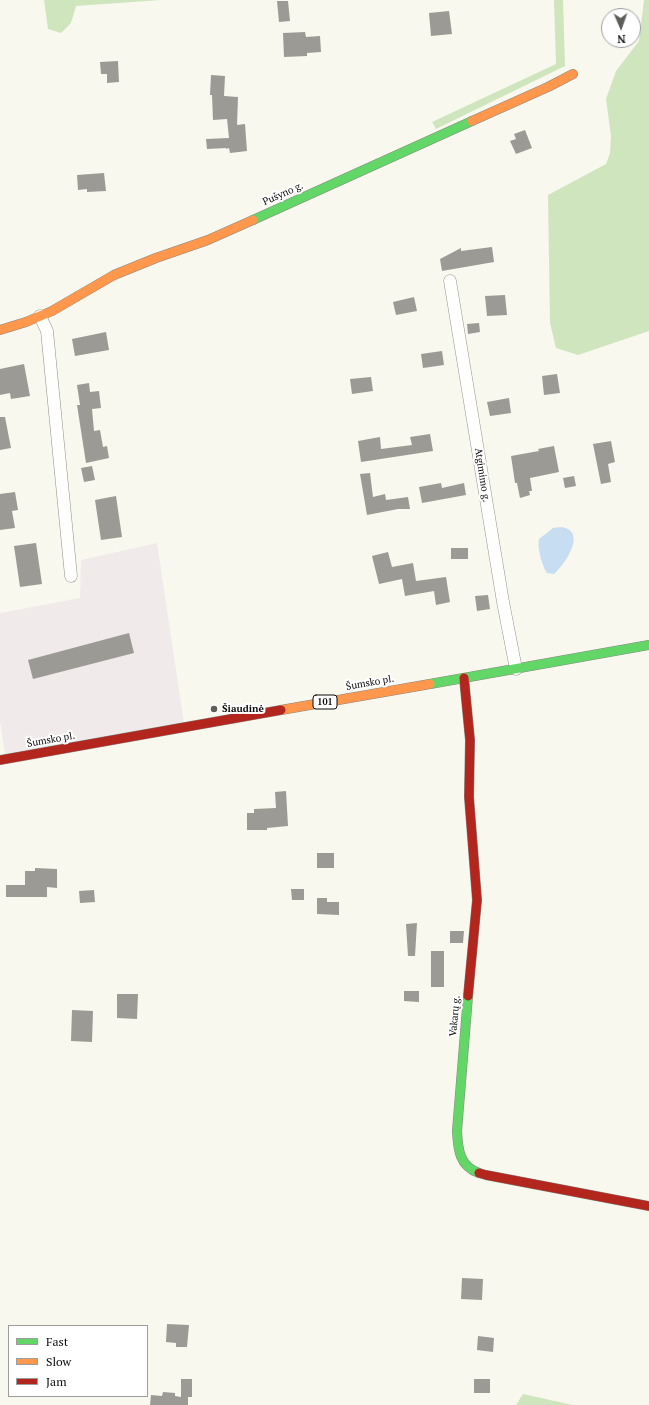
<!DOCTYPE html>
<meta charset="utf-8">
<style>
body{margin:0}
#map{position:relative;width:649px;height:1405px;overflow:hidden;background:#f9f8ee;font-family:"PT Serif",serif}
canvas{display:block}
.legend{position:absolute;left:8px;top:1325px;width:140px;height:72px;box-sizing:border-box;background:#fff;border:1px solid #9d9d9d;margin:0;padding:5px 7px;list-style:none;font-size:12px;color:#0a0a0a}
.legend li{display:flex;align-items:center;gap:8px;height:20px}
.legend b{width:20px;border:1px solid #9d9d9d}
.north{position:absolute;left:601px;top:8px;width:40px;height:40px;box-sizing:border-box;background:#fff;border:1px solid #9d9d9d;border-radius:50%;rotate:178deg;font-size:11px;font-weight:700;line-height:16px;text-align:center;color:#0a0a0a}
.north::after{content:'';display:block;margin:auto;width:14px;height:18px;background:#5e5d5a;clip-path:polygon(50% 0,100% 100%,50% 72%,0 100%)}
</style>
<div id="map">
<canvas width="649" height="1405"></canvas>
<ul class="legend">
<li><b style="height:5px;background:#63d668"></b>Fast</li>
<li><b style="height:5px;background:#ff974d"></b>Slow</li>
<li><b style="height:5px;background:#b3261e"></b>Jam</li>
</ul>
<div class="north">N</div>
</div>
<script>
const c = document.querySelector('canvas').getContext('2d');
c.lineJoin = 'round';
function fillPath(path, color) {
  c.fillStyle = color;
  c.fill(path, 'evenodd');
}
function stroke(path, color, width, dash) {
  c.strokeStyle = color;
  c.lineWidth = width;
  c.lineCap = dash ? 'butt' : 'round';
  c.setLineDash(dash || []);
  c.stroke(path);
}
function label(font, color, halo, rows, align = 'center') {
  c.font = font + ' "PT Serif",serif';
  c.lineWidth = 4;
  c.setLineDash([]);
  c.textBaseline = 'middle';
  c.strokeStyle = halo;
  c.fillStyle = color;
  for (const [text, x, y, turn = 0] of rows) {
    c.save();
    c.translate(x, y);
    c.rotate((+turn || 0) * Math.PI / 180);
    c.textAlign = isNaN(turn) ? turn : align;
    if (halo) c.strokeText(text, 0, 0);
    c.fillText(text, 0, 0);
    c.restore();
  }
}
const industrial = new Path2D(`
 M157,543L184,723L5,754L0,721V613L80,598L81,560Z`);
const forest = new Path2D(`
 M44,0H161L76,6L71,23L61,33L48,29Z
 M554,0H563L565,66L436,129L432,122L556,64Z
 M644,0H649V331L578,355L556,348L550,323L548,195L606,164L610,153L611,136L606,99L616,71L639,41Z
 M523,1394L573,1405H516Z`);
const water = new Path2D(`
 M561,527C588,531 565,564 554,574L547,573C542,566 537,548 539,539L553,528Z`);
const building = new Path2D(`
 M277,1H288L290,21L279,22Z
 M449,11L452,34L431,36L429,13Z
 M305,32L306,37L320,36L321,52L307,53V56L284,57L283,33Z
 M118,61L119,82L107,83V74H101L100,62Z
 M211,75L225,76L224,96L238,97L237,125L245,124L247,151L230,153L229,148L226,149V148L207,149L206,139L229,138L227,119L213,120L212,95H210Z
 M525,130L532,148L516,154L510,141L516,139L514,134Z
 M104,173L106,191L87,192V189L78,190L77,175Z
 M492,247L494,262L442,271L440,259L461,248V251Z
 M505,295L507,315L487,316L485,296Z
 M414,297L417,311L396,315L393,302Z
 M479,323L480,332L468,334L467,324Z
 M106,332L109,350L75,356L72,339Z
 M442,351L444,365L423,368L421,354Z
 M24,364L30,396L11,399L10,393L0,395V369Z
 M557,374L560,393L544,395L542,376Z
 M371,377L373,391L352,394L350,379Z
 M89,383L90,392L99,391L101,408L92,409L94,431L100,430L103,447L107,446L109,458L86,463L77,405H80L77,385Z
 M509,398L511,413L490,416L487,402Z
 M0,417H5L11,448L0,450Z
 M430,434L433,451L361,462L358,441L380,437L381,449L412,445L410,437Z
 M611,441L615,462L608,464L611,482L601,484L593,444Z
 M554,446L559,472L530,478L532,491H529L530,495L520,498L517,483H515L511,456L539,451L538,449Z
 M92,466L95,480L84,482L81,468Z
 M370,473L373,497L385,494L386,500L408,497L410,509H398L367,515L360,474Z
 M574,476L576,486L565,488L563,478Z
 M441,483L442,488L464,483L466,495L422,503L419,487Z
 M15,492L18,510L12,511L15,528L0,530V494Z
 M116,496L122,537L101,540L95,500Z
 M36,543L42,584L20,587L14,546Z
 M451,548H468V559H451Z
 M388,552L392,567L413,563L416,581L446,577L450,602L436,605L434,591L405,596L402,579L379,584L372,556Z
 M488,595L490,609L477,611L475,596Z
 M129,633L134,653L33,679L28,660Z
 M286,791L288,826L267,828V830H247V813H254V809L276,808L275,792Z
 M317,853H334V868H317Z
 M35,868L57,869V888L47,887V897H6V885H25V871H35Z
 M291,889H304V900H292Z
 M94,890L95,902L80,903L79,891Z
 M317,898H327V902H339V915L317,914Z
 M417,923L415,956H408L406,924Z
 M450,931H464L463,943H450Z
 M431,951H444V987H431Z
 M404,991H419V1002L404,1001Z
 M117,994H138L137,1019L117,1018Z
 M72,1010L93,1011L92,1042L71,1041Z
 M462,1278L483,1279L482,1300L461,1299Z
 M167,1324L189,1325L187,1347H176V1343L166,1342Z
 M478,1336L494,1338L493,1352L477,1350Z
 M181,1379H192V1397H184H188V1405H150L151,1395L162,1396L163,1392L175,1393V1396L181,1397Z
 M474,1379H490V1393H474Z`);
const street = new Path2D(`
 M450,281L503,602L516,669
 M40,316L47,331L71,576`);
const fast = new Path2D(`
 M253,220L472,121
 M430,684L649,645
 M468,996L457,1131C458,1149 459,1166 479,1173`);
const slow = new Path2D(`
 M472,121L548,87L573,74
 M0,330L26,322L52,311L114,275L156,258L208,240L253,220
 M281,710L430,684`);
const jam = new Path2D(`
 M464,678L470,740L469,797L477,900L468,996
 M0,760L281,710
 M479,1173L486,1175L649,1206`);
const markers = [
 [214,709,4,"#5e5d5a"]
];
const shields = [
 [325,702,24]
];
const shieldNames = [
 ["101",325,702]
];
const streetNames = [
 ["Pušyno g.",283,194,-24],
 ["Atgimimo g.",482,475,81],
 ["Šumsko pl.",370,683,-10],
 ["Šumsko pl.",51,740,-10],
 ["Vakarų g.",455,1016,-85]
];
const poiNames = [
 ["Šiaudinė",222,709]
];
fillPath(industrial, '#f0eaeb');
fillPath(forest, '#cee5be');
fillPath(water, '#c7ddf1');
fillPath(building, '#9b9a94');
stroke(street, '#92918d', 13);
stroke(fast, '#888883', 10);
stroke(slow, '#888883', 10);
stroke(jam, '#888883', 10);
stroke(street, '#fefefc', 12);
stroke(fast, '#63d668', 9);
stroke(slow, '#ff974d', 9);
stroke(jam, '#b3261e', 9);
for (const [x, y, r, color] of markers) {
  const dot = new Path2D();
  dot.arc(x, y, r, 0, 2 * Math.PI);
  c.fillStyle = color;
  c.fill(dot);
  stroke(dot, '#fff', 1.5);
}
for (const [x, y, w] of shields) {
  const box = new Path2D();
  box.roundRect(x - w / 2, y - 7, w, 14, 3);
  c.fillStyle = '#fff';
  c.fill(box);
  stroke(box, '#0a0a0a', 1);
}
label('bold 9px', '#0a0a0a', null, shieldNames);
label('10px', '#0a0a0a', '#fff', streetNames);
label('bold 10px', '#0a0a0a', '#fff', poiNames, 'left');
</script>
